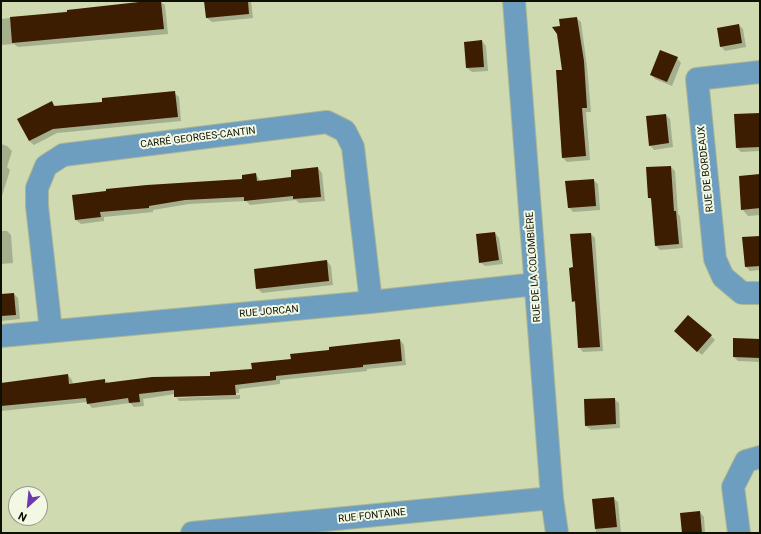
<!DOCTYPE html>
<meta charset="utf-8">
<style>
body{margin:0}
#map{position:relative;width:761px;height:534px;overflow:hidden;background:#cfdab1;font-family:Roboto,sans-serif}
canvas{display:block}
.frame{position:absolute;inset:0;border:2px solid #0d1003;pointer-events:none}
.north{position:absolute;left:8px;top:486px;width:40px;height:40px;box-sizing:border-box;background:#f2f8e3;border:1px solid #969b89;border-radius:50%;rotate:207deg;font-size:11px;font-weight:700;line-height:16px;text-align:center;color:#0d1003}
.north::after{content:'';display:block;margin:auto;width:14px;height:18px;background:#6c39b0;clip-path:polygon(50% 0,100% 100%,50% 72%,0 100%)}
</style>
<div id="map">
<canvas width="761" height="534"></canvas>
<div class="frame"></div>
<div class="north">N</div>
</div>
<script>
const c = document.querySelector('canvas').getContext('2d');
c.lineJoin = 'round';
function fillPath(path, color) {
  c.fillStyle = color;
  c.fill(path, 'evenodd');
}
function stroke(path, color, width, dash) {
  c.strokeStyle = color;
  c.lineWidth = width;
  c.lineCap = dash ? 'butt' : 'round';
  c.setLineDash(dash || []);
  c.stroke(path);
}
function label(font, color, halo, rows, align = 'center') {
  c.font = font + ' Roboto,sans-serif';
  c.lineWidth = 4;
  c.setLineDash([]);
  c.textBaseline = 'middle';
  c.strokeStyle = halo;
  c.fillStyle = color;
  for (const [text, x, y, turn = 0] of rows) {
    c.save();
    c.translate(x, y);
    c.rotate((+turn || 0) * Math.PI / 180);
    c.textAlign = isNaN(turn) ? turn : align;
    if (halo) c.strokeText(text, 0, 0);
    c.fillText(text, 0, 0);
    c.restore();
  }
}
const shadow = new Path2D(`
 M159,1L165,5L168,34L18,47L14,44L1,45V19Z
 M205,1H251L253,18L212,22L207,18Z
 M576,18L581,22L587,66L591,112H586L590,160L567,162L562,157L557,71L563,70L561,27Z
 M739,25L743,29L746,47L725,51L721,46Z
 M482,41L486,46L488,71L472,72L467,68L465,43Z
 M677,58L681,63L672,86L655,79L651,74Z
 M174,93L179,97L181,121L57,133L34,145L29,141L52,102L56,107L103,103Z
 M760,114V151L741,152L737,148L735,115Z
 M666,115L670,119L673,147L654,150L650,145Z
 M1,144L7,146L12,151L7,167L10,170L2,196Z
 M671,167L675,171L678,214L680,216L683,248L660,250L656,246L652,200L649,198Z
 M318,168L322,173L325,201L299,203L296,200L250,205L246,201L189,204L153,210V212L104,217V221L81,224L76,220L73,196L243,180L256,174L260,181L292,178Z
 M760,175V215L748,216L742,209Z
 M593,180L598,184L600,210L573,212L569,207Z
 M1,231H7L11,235L13,263L1,264Z
 M495,233L499,238L503,264L485,266L480,262Z
 M591,234L595,238L603,351L583,352L579,347L577,305L573,301L574,268Z
 M760,236V270L750,271L746,267Z
 M327,261L331,266L333,285L262,293L257,288Z
 M14,294L18,298L20,319L1,321V295Z
 M679,335L711,336L715,340L702,355Z
 M400,340L404,345L406,365L367,369V371L280,380V384L239,389V393L178,396V398L240,395V399L179,401L175,394L143,399L144,406L134,407L130,403L92,408L87,402L1,411V384L68,375L72,380L73,384L105,380L108,383L211,377L253,370L330,351Z
 M760,340V362L738,361L734,357Z
 M614,399L619,403L620,428L591,430L586,426Z
 M613,498L618,502L621,533H596L593,500Z
 M700,512L704,517L705,533H683Z`);
const building = new Path2D(`
 M148,1H161L164,29L12,43L10,17L67,12V10Z
 M204,1H248L249,14L206,18Z
 M577,17L584,61L587,108H582L586,156L562,158L556,70H562L557,34L552,27L560,26L559,19Z
 M739,24L742,43L720,47L717,28Z
 M482,40L484,67L466,68L464,42Z
 M660,50L678,57L667,82L650,75Z
 M175,91L178,117L53,129L29,141L17,119L52,101L54,106L102,102V98Z
 M760,113V147L736,148L734,114Z
 M666,114L669,143L649,146L646,116Z
 M671,166L674,211H676L679,244L655,246L651,198H648L646,167Z
 M318,167L321,197L293,199V196L244,201V197L185,200L149,206V208L100,212L101,217L75,220L72,195L106,191V189L147,185L242,179V175L256,173L257,181L291,177V170Z
 M760,174V208L741,210L739,176Z
 M594,179L596,206L568,208L565,181Z
 M495,232L499,260L479,263L476,234Z
 M591,233L600,347L578,348L575,301L572,302L569,268L573,267L570,234Z
 M760,236V266L745,267L742,237Z
 M327,260L329,281L256,289L254,269Z
 M14,293L16,315L1,316V294Z
 M688,315L712,335L697,352L674,331Z
 M733,338L760,339V358L733,357Z
 M400,339L402,361L363,365V367L276,376V380L235,385L236,395L174,397V390L139,394L140,402L129,403L128,398L87,404L86,398L1,406V383L68,374L69,384L105,379V383L152,377L210,376V372L252,369L251,363L291,359L290,354L329,350V347Z
 M615,398L616,424L585,426L584,399Z
 M614,497L617,527L595,529L592,499Z
 M700,511L702,533H682L680,513Z`);
const minor = new Path2D(`
 M514,1L552,498L557,533
 M760,72L697,79L715,259L723,277L742,293H760
 M51,331L37,206V188L46,166L63,155L327,122L345,131L353,147L371,302
 M1,336L371,302L536,284
 M192,533L552,498
 M739,533L733,487L746,461L760,457`);
const streetNames = [
 ["CARRÉ GEORGES-CANTIN",198,138,-7],
 ["RUE DE BORDEAUX",706,169,-96],
 ["RUE DE LA COLOMBIÈRE",534,267,-94],
 ["RUE JORCAN",269,312,-5],
 ["RUE FONTAINE",372,516,-6]
];
fillPath(shadow, '#0003');
fillPath(building, '#3c1d01');
stroke(minor, '#acb692', 24);
stroke(minor, '#6e9ebf', 22);
label('10px', '#0d1003', '#f2f8e3', streetNames);
</script>
